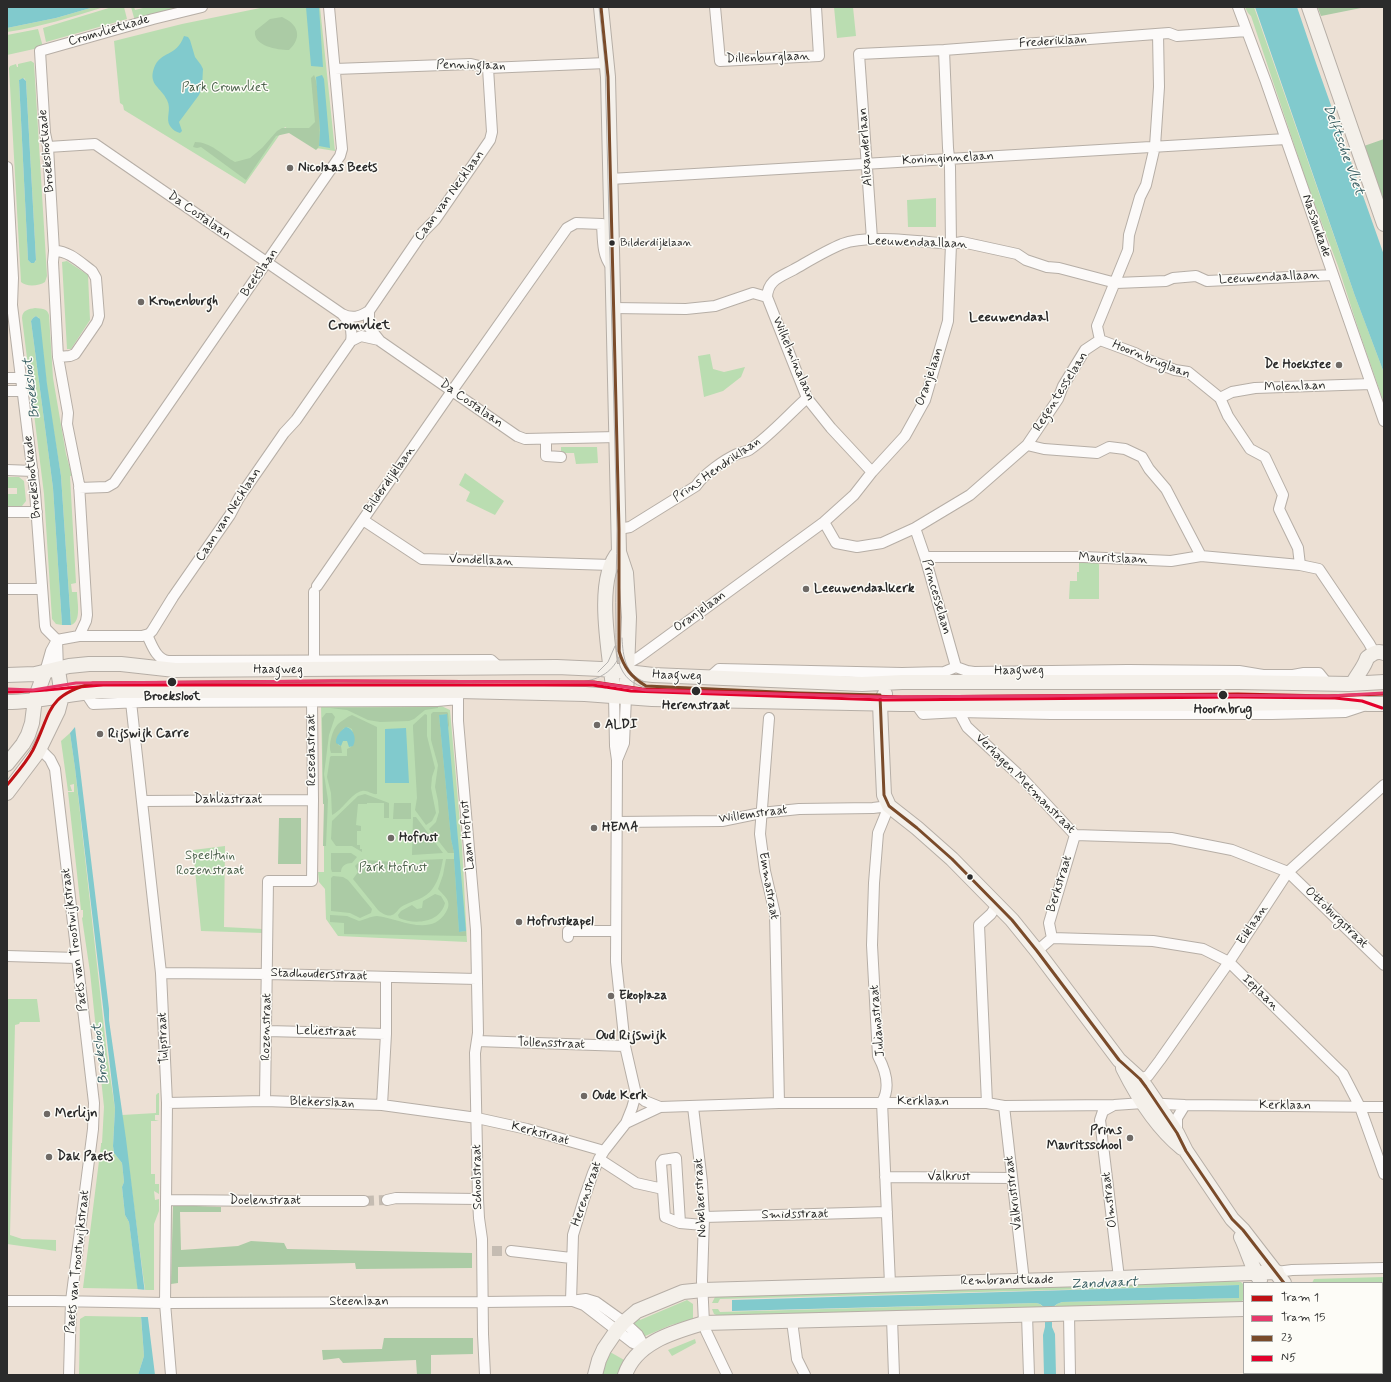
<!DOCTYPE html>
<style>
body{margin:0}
#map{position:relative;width:1391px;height:1382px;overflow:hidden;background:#ece0d4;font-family:Mynerve,sans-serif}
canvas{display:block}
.frame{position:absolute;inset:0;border:8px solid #2b2b2b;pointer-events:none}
.legend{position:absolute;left:1243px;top:1282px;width:140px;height:92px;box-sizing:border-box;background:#fdfcf7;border:1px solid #a9a8a5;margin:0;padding:5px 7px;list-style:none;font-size:12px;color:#2b2b2b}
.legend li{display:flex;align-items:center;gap:8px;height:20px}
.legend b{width:20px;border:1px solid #a9a8a5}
</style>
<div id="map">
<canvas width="1391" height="1382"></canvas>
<div class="frame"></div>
<ul class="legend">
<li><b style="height:5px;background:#c01115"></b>Tram 1</li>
<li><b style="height:5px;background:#e63a6b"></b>Tram 15</li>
<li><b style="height:5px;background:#7a4b2a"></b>23</li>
<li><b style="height:5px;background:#e4002b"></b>N5</li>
</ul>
</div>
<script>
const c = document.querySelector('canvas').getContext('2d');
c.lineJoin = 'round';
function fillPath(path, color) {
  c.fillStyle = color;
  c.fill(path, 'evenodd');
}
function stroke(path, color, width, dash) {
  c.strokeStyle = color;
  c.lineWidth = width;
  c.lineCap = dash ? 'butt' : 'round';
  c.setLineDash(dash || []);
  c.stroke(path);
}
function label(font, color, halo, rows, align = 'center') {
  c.font = font + ' Mynerve,sans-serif';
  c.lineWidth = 3;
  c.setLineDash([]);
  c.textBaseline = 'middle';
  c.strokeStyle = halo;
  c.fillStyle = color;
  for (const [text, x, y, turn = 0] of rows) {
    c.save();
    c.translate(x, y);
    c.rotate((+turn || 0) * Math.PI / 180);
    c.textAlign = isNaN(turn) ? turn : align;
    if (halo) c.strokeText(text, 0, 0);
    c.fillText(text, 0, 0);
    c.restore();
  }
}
const green = new Path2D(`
 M94,7H104C72,17 40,27 7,32V28L56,18Z
 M112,7H124L127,19L46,42L43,28Z
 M131,7H134L135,10L147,7H188L135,21Z
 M265,7H320L335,151L316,148L285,127L245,184L124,110L123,105L120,103L114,41L182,24Z
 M834,7H853L856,36L837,38Z
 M1245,7H1254L1355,296L1384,373V403L1359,331L1338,266L1309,189L1251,16L1248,13Z
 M38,29L43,47L7,55V35Z
 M31,61L34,63L47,276L45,282C39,286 26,287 21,282L9,68L10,66L16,64L17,67H18V64ZM24,78L26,81L36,260L35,262L31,263L28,260L19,80Z
 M936,198V227H908L907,200Z
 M67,261L88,275L90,320L71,349H67L62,262Z
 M35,308C42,309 47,308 49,315L53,378L66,454L72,476H70L76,583L71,584L72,592H77C77,601 82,622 71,625L61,476L48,396L39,318L36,316L33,318L31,321L53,488L62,625L56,624L52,619L44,494L22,318C22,310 29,309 35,308Z
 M710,354L713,369L724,372L745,367L741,377L723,391L704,397L698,356Z
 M561,447H597L598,463L576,464L574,453H561Z
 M465,473L504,501L495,515L466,501L470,492L459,485Z
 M7,477H19L24,481L26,501L22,506H18V509H14V506H7V494H17V488H7Z
 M1079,561L1099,562V599H1069L1070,581H1077V572H1079Z
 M437,704L450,710L462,846L467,942L338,936L326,919L325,889L319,882L318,872H324V804H323L321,705Z
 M70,733L75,768L107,1054L115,1109L113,1146L114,1153L122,1163L124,1182L122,1187L125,1215L129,1222L138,1289L83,1288L101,1145V1143H102L104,1107L90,972L82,918L83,917V910H81L68,792H74V784L70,785L72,791H68L61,741Z
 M225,846L224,927L263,929V933L201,931L193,850Z
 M7,999H37L40,1022H20L19,1024L15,1025L10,1235L22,1239L56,1240V1251L7,1244Z
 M158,1093H159V1115H155V1120L159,1121H151V1174H155V1184H159V1194L154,1191L155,1200L159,1199V1211L154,1224V1290H145L122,1115L156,1113V1095Z
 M1384,1277V1282L1312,1283L1314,1279Z
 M1229,1281L1241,1282L1243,1284L1244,1299L1241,1302L1053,1308L1057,1304L1062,1302L1239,1298L1238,1285L720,1299L718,1303H712L715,1297L718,1296Z
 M687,1300L693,1304V1319L671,1325L643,1337L633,1323L639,1317L640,1320Z
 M1036,1303L1040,1304L1044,1308L718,1316L714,1314L712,1309H718L720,1312Z
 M85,1316L141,1317L144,1356L138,1375H79L80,1319Z
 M695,1339L696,1343L672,1356L668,1350Z
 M610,1352L626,1361L619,1375H600Z`);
const forest = new Path2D(`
 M1322,7H1366L1321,16L1318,8Z
 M282,17C298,24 303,37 289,50C277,50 253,46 255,31L270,19Z
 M314,75C319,83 321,134 319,145C319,147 318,148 316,150L289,133L276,136L246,180L201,147L197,148L193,147L195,142C211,142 222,155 235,162L250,158L262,148L277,131L282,128H309L315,122L311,78Z
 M1384,139V201L1364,146Z
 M438,707V708L425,710L414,719L409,721L380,722L368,720L347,710L330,708Z
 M433,712H447L448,713L449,725L448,728L447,714L439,715L451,839L454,853H448L429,829L436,822L439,812L438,801L435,787L438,765L431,740V714Z
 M326,713H332L335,717L329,735L324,774L328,800L326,846H323L324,804H323L322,718Z
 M425,714L427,715V736L435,768L432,777L431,788L436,813L432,821L426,825L415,810L417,798L413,728V725Z
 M352,715L377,727V794C372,795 368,790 362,791C351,793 343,810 332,815L331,793L327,777L330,757L331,756H347V749L351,747L354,739L352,729L348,727L344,728L339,734L338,745L341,746L342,753H331C328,746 332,730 338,724C342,721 347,717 352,715Z
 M365,794L389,803V818H384V803H367V804H358L356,825L361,826V831H357V845H360V849H362V852L352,846H336L331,839L332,821L358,796Z
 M394,803H411V819H393Z
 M413,817H416L443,853L412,855Z
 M279,818H301V864H278Z
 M331,853H351L357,857L352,863C346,863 341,866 341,872H332L331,869Z
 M362,859L365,860L394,862L398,872L419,865L420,860L443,859C441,869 439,880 433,888C425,900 412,900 401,907C398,909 396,914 392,915C388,917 381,913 378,910L353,879L358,872L355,866Z
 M446,859H454L459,932L466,931V936L344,934V923L330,922V915L347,916L359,921C364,920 371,916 377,916C398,918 431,938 446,912C453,901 444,896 438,889L443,875Z
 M333,876L343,877L348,880L372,909L371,913L360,918L350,913L331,911V878Z
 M435,894L441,896L445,903C440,923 415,925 399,918L398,915L401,911L412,905L417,909L422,908L423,901Z
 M173,1205L221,1207V1212H180L181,1250L238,1246L251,1241L284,1243L287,1249L472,1253V1268L356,1269L355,1263L178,1267V1283L171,1284Z
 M384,1338H473V1354L431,1355V1375H417L416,1360L343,1363L339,1358L323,1360L322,1350L382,1349Z`);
const water = new Path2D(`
 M7,7H94L56,18L7,28Z
 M306,7H319L323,67L311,66Z
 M1255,7H1297L1316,63L1384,255V373L1355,296Z
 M184,36L188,37L190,40L195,57L201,65L203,69L202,87L199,95L179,122L182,131L180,133C176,132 173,130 170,126C165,119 172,109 167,100C161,87 148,85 154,68C161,50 176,58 184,36Z
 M322,75L324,79L330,148L319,146L320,130L316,77Z
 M23,78L26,81L36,260L34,263H31L28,260L19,80Z
 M36,316L40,319L47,384L61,476L71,625H62L53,488L31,321L33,318Z
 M447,714L466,931L459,932L454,859V853L451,839L439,715Z
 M75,727L109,1009V1020L126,1139L155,1375H138L144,1356L141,1316L129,1222L125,1215L122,1187L124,1182L122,1163L114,1153L113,1146L115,1109L75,768L70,733Z
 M346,727C354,729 357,739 353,746L349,747L347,741H343L341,746L336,743C335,737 341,730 346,727Z
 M406,728L409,783H385V729Z
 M1239,1285V1298L1062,1302L1057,1304L1052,1308V1327L1055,1334L1056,1375H1044L1043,1335L1045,1327V1308L1040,1304L1036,1303L732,1311V1300Z`);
const pier = new Path2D(`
 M136,1289L147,1290L150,1317H139Z`);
const streetTunnel = new Path2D(`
 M364,1201L387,1200
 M492,1251H511`);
const street = new Path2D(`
 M715,7L720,61L819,56L816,7
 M1238,7L1266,82L1384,421
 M335,69L471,64L488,68L606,63
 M7,167L13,278L12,305L35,492L45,626L46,629L57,640L58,670
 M610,179L1286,139
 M872,239L859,54L944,50L1169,33L1177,36L1247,31
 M54,251C68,250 81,263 92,271L96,278L99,316L97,322L75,354L70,356L58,357
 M767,297L807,398L831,428L872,472
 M613,308L686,309L715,306L753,293L767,297C768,280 780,277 793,270C809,261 825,251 842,244C868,234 922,242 951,244L962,242L1017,254L1026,260L1047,267L1059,268L1116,283L1166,281L1173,278L1196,276L1207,281L1333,275
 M369,311V327L380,341L517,436L525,439L617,437
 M342,314C352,319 360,317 369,311L423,232L435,220L490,140L492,132L488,68
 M1100,340L1135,353L1148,360L1175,370L1188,372L1220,398L1228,416L1250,449L1265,457L1283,495L1279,509L1298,548L1300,565L1319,569L1369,643L1374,652
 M351,341L361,336L379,340
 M7,378H21
 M7,391H23
 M1220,398L1232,392L1255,388L1371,384
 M546,439V456L561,457
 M1027,445L1044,449L1097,453L1109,447L1125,449L1142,457L1149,469L1166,489L1201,556
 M7,470L33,471
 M79,488L107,487L114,483L340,156L342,149L329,7
 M7,512H37
 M363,520L422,559L611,565
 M824,522L836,543L857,547L882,543L915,528L970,495L1027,445L1058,399L1063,386L1085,350L1100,340L1097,326L1128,250L1129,235L1140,197L1146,185L1155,146L1159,87L1158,34
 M915,528L925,557L956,667
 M619,529L630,527L696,486C704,474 724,460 737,454C741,452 746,452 749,450C769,437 789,414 807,398
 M925,557H1084L1171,561L1201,556L1300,565
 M317,586L452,391L567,228L576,223L602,224C603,239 602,255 611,266
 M7,589H42
 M314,592V660
 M147,635C152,645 156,659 168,661L491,660L500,668
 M79,636L86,621L87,615L79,484L67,424L68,413L58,357L53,262L54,251L48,147L45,133L40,51L153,19L202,7
 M627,664L639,657L824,522L854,495L872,472L905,436L925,400L948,321L951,244L950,167L948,148L944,50
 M45,672L51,651L57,640L79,636H142L149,634L152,631L173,597L230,515L239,498L284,433L296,420L351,341C353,330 350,322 342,314L95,144L48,147
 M710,677L719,669L902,673L944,672L956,667L967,671L974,672L1128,670L1239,671L1263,675H1293L1304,673H1319L1327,683
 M459,691L458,699V721L476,930L478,1033L475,1053L478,1199L479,1218L482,1239L483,1334L485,1375
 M85,692L93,704L143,702L437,701L458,699
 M131,702L161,973L167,1103L165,1303L171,1375
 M915,703L923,714L959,712L1051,714H1272L1345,712L1366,705
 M959,712L967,727L1023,779L1075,835L1171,838L1232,850L1288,872L1384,965
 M769,718L760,834L765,871L775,914L779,1103
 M40,749L50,759L55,769L94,1103L93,1129L71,1301L69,1375
 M617,760L624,743L626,697
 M142,801L313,800
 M616,822L722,821L761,813L799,809L873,808L889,806L878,833L874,883L872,945L878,1056C886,1071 891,1087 882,1102L890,1284
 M568,937V931H616
 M1052,938L1153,941L1203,949L1229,962L1343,1074L1360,1107L1384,1174
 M1052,938L1049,923L1075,835
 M1037,951L1052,938
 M7,956L77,958
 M161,973L268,974L477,979
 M267,1031L386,1034
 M477,1041L625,1046
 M1140,1079L1148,1076L1160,1060L1229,962L1288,872L1384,785
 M636,1094L645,1101L660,1107L779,1103H987L1004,1106L1114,1105L1143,1103L1185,1105L1384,1107
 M265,1101L268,881H312L313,800L312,701
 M167,1103L265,1101L382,1105L477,1118L527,1129L604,1151
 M987,1103L979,925L991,914L997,905
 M382,1105L386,1034V977
 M1114,1105L1103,1111L1100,1120L1119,1278
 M1004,1106L1024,1281
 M693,1107L702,1182L704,1217L702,1281L704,1323L706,1331L727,1375
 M626,1123L660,1107
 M1177,1133V1118L1185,1105
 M599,1159L636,1183L663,1189
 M885,1177L1012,1178
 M166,1200L275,1201H364
 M387,1200L396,1198L478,1199
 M704,1217L887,1212
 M680,1223L665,1217L661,1163L663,1160L676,1158L680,1223L703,1225
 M511,1251L571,1258
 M1277,1272L1292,1270L1384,1268
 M7,1301H54L165,1303L483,1302L571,1301L586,1299L596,1302L624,1322L638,1335L645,1348
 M571,1301L573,1235L584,1199L593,1173L599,1159L604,1151L626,1123L632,1108L636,1094L625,1046L616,962L617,760L615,746L614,696
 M573,1301L584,1305L633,1343L645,1348
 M1382,1308H1384
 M1069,1314L1070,1375
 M1027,1315L1029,1375
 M892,1318L894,1375
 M792,1321L797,1359L805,1375`);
const secondary = new Path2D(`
 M601,7L608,77L619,552L626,573L629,617L626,697
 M1309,7L1384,224
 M7,675L35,674L69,666L89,664H121L175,670L557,667L601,669L653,675L818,682L862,684L902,682H1238L1349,684L1384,682
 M1353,683C1357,675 1365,666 1367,658C1372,654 1377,650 1384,653
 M885,694L880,703L881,729L884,795L889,806L917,828L952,859L1012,920L1037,951L1119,1060L1140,1079L1146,1087L1177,1133L1186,1151L1232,1219L1243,1230L1284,1283
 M614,696C611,660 593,580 619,552
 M7,702C39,702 70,693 102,691H459L585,694L652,699L901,704H1238L1353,702L1368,704H1384
 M7,764L23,744L28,735L32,723L35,699L45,672
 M7,793L38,752L58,711L62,696L58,670
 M1123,1068C1138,1098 1156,1127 1182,1148
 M1241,1237C1248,1251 1251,1266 1260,1280
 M1320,1373L1321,1375
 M595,1375L599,1360L604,1349L617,1330L624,1322L637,1311L683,1292L703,1290L1119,1278L1277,1272
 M625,1375C636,1342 674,1332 704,1323L1244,1309`);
const tram = new Path2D(`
 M599,7L605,63L617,529C617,562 615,594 616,627C616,642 615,659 623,672C630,684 643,688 656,690
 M622,638C623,657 625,674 645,682
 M598,672L608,662L615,646
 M580,682C597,680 611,674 619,657`);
const bus1 = new Path2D(`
 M601,7L608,77L619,529V651C624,668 631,677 646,686L799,693L880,695
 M880,695L884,795L889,806L917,828L952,859L1012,920L1037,951L1119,1060L1140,1079L1146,1087L1177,1133L1186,1151L1232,1219L1243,1230L1284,1283`);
const bus2 = new Path2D(`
 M7,692C39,692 71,687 103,685H593L631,691L884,700L1238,697L1335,698L1362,701L1382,708`);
const tram1 = new Path2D(`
 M7,785C16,774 26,763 33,750C52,712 45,696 93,683L336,681L594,682L642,689L902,697L1238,694L1328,696L1384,694`);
const tram2 = new Path2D(`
 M7,689L33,690L76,683L336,681L592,682L646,690L885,697L1169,695L1329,696L1384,693`);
const markers = [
 [290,168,4,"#6f6a66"],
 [612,243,3.5,"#2b2b2b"],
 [141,302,4,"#6f6a66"],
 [1339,365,4,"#6f6a66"],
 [806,589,4,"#6f6a66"],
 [172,682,5,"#2b2b2b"],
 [696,691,5,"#2b2b2b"],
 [1223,695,5,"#2b2b2b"],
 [597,725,4,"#6f6a66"],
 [100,734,4,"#6f6a66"],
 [594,828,4,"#6f6a66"],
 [391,838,4,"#6f6a66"],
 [970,877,3.5,"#2b2b2b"],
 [519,922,4,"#6f6a66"],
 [611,996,4,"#6f6a66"],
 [584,1096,4,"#6f6a66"],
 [47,1114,4,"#6f6a66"],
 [1130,1138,4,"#6f6a66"],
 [49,1157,4,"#6f6a66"]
];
const busNames = [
 ["Bilderdijklaan",620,243]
];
const streetNames = [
 ["Cromvlietkade",109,31,-16],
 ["Frederiklaan",1053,42,-4],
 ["Dillenburglaan",768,58,-2],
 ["Penninglaan",471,66,1],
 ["Alexanderlaan",866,147,-94],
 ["Broekslootkade",47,151,-95],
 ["Koninginnelaan",948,159,-3],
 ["Caan van Necklaan",450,196,-54],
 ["Da Costalaan",199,216,35],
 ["Nassaukade",1316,226,71],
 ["Leeuwendaallaan",917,243,2],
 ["Beetslaan",260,273,-55],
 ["Leeuwendaallaan",1269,278,-3],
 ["Wilhelminalaan",793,359,67],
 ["Hoornbruglaan",1151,360,22],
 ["Oranjelaan",930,377,-71],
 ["Molenlaan",1295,387,-2],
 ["Regentesselaan",1061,392,-58],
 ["Da Costalaan",471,404,35],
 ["Prins Hendriklaan",717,470,-35],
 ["Broekslootkade",33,477,-96],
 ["Bilderdijklaan",390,480,-55],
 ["Caan van Necklaan",229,515,-57],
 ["Mauritslaan",1113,559,2],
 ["Vondellaan",481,561,2],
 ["Princesselaan",936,597,74],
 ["Oranjelaan",700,612,-36],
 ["Haagweg",278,670],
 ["Haagweg",1019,671,-1],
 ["Haagweg",677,676,2],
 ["Resedastraat",312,750,-91],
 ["Verhagen Metmanstraat",1025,784,45],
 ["Dahliastraat",228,800],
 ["Willemstraat",753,815,-8],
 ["Laan Hofrust",468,835,-95],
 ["Berkstraat",1060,884,-73],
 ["Emmastraat",768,886,80],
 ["Ottoburgstraat",1336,918,44],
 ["Eiklaan",1253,925,-57],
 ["Paets van Troostwijkstraat",75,940,-97],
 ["Stadhoudersstraat",319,975,2],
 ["Ieplaan",1260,993,44],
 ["Julianastraat",878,1021,-95],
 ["Rozenstraat",267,1027,-89],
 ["Leliestraat",326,1032,2],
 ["Tulpstraat",164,1038,-93],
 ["Tollensstraat",551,1044,2],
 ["Kerklaan",923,1102,1],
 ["Blekerslaan",322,1103,2],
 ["Kerklaan",1285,1106,1],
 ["Kerkstraat",540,1134,15],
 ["Schoolstraat",478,1177,-91],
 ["Valkrust",949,1177],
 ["Valkruststraat",1014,1193,-97],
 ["Herenstraat",587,1194,-71],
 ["Nobelaerstraat",701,1198,-93],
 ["Olmstraat",1110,1200,-97],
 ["Doelenstraat",265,1201],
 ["Smidsstraat",795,1215,-1],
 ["Paets van Troostwijkstraat",78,1262,-84],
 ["Rembrandtkade",1007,1281,-1],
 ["Steenlaan",359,1302]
];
const parkNames = [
 ["Park Cromvliet",225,88],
 ["Speeltuin",210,856],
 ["Rozenstraat",210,871],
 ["Park Hofrust",393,868]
];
const poiNames = [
 ["Nicolaas Beets",298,168],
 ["Kronenburgh",149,302],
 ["De Hoekstee",1331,365,"right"],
 ["Leeuwendaalkerk",814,589],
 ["ALDI",605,725],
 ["Rijswijk Carre",108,734],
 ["HEMA",602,828],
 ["Hofrust",399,838],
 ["Hofrustkapel",527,922],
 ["Ekoplaza",619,996],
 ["Oude Kerk",592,1096],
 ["Merlijn",55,1114],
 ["Prins",1122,1131,"right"],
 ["Mauritsschool",1122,1146,"right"],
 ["Dak Paets",57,1157]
];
const stopNames = [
 ["Broeksloot",172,697],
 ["Herenstraat",696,706],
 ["Hoornbrug",1223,710]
];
const waterNames = [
 ["Delftsche Vliet",1343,150,70],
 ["Broeksloot",32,388,-97],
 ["Broeksloot",101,1054,-97],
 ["Zandvaart",1104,1284,-2]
];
const neighbourhoodNames = [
 ["Leeuwendaal",1009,318],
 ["Cromvliet",359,326],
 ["Oud Rijswijk",631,1036]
];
fillPath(green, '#baddb1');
fillPath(forest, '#abcba5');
fillPath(water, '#81cacd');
fillPath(pier, '#ece0d4');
stroke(streetTunnel, '#c5bcb2', 10, [10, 5]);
stroke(street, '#b6aea6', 12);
stroke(secondary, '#b6aea6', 16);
stroke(street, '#fcfaf9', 10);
stroke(secondary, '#f4f0ea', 14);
stroke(tram, '#b4b2b0', 1);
stroke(bus1, '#7a4b2a', 3);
stroke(bus2, '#e4002b', 3);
stroke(tram1, '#c01115', 3);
stroke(tram2, '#e63a6b', 3);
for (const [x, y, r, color] of markers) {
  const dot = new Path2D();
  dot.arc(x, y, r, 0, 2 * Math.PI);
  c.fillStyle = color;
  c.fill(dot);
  stroke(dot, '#fdfcf7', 1.5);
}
label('12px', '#2b2b2b', '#fdfcf7', busNames, 'left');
label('13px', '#2b2b2b', '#fdfcf7', streetNames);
label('13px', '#4a604a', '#fdfcf7', parkNames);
label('bold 13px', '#2b2b2b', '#fdfcf7', poiNames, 'left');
label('bold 13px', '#2b2b2b', '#fdfcf7', stopNames);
label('italic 14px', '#395f63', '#fdfcf7', waterNames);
label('bold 14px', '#2b2b2b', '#fdfcf7', neighbourhoodNames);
</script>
